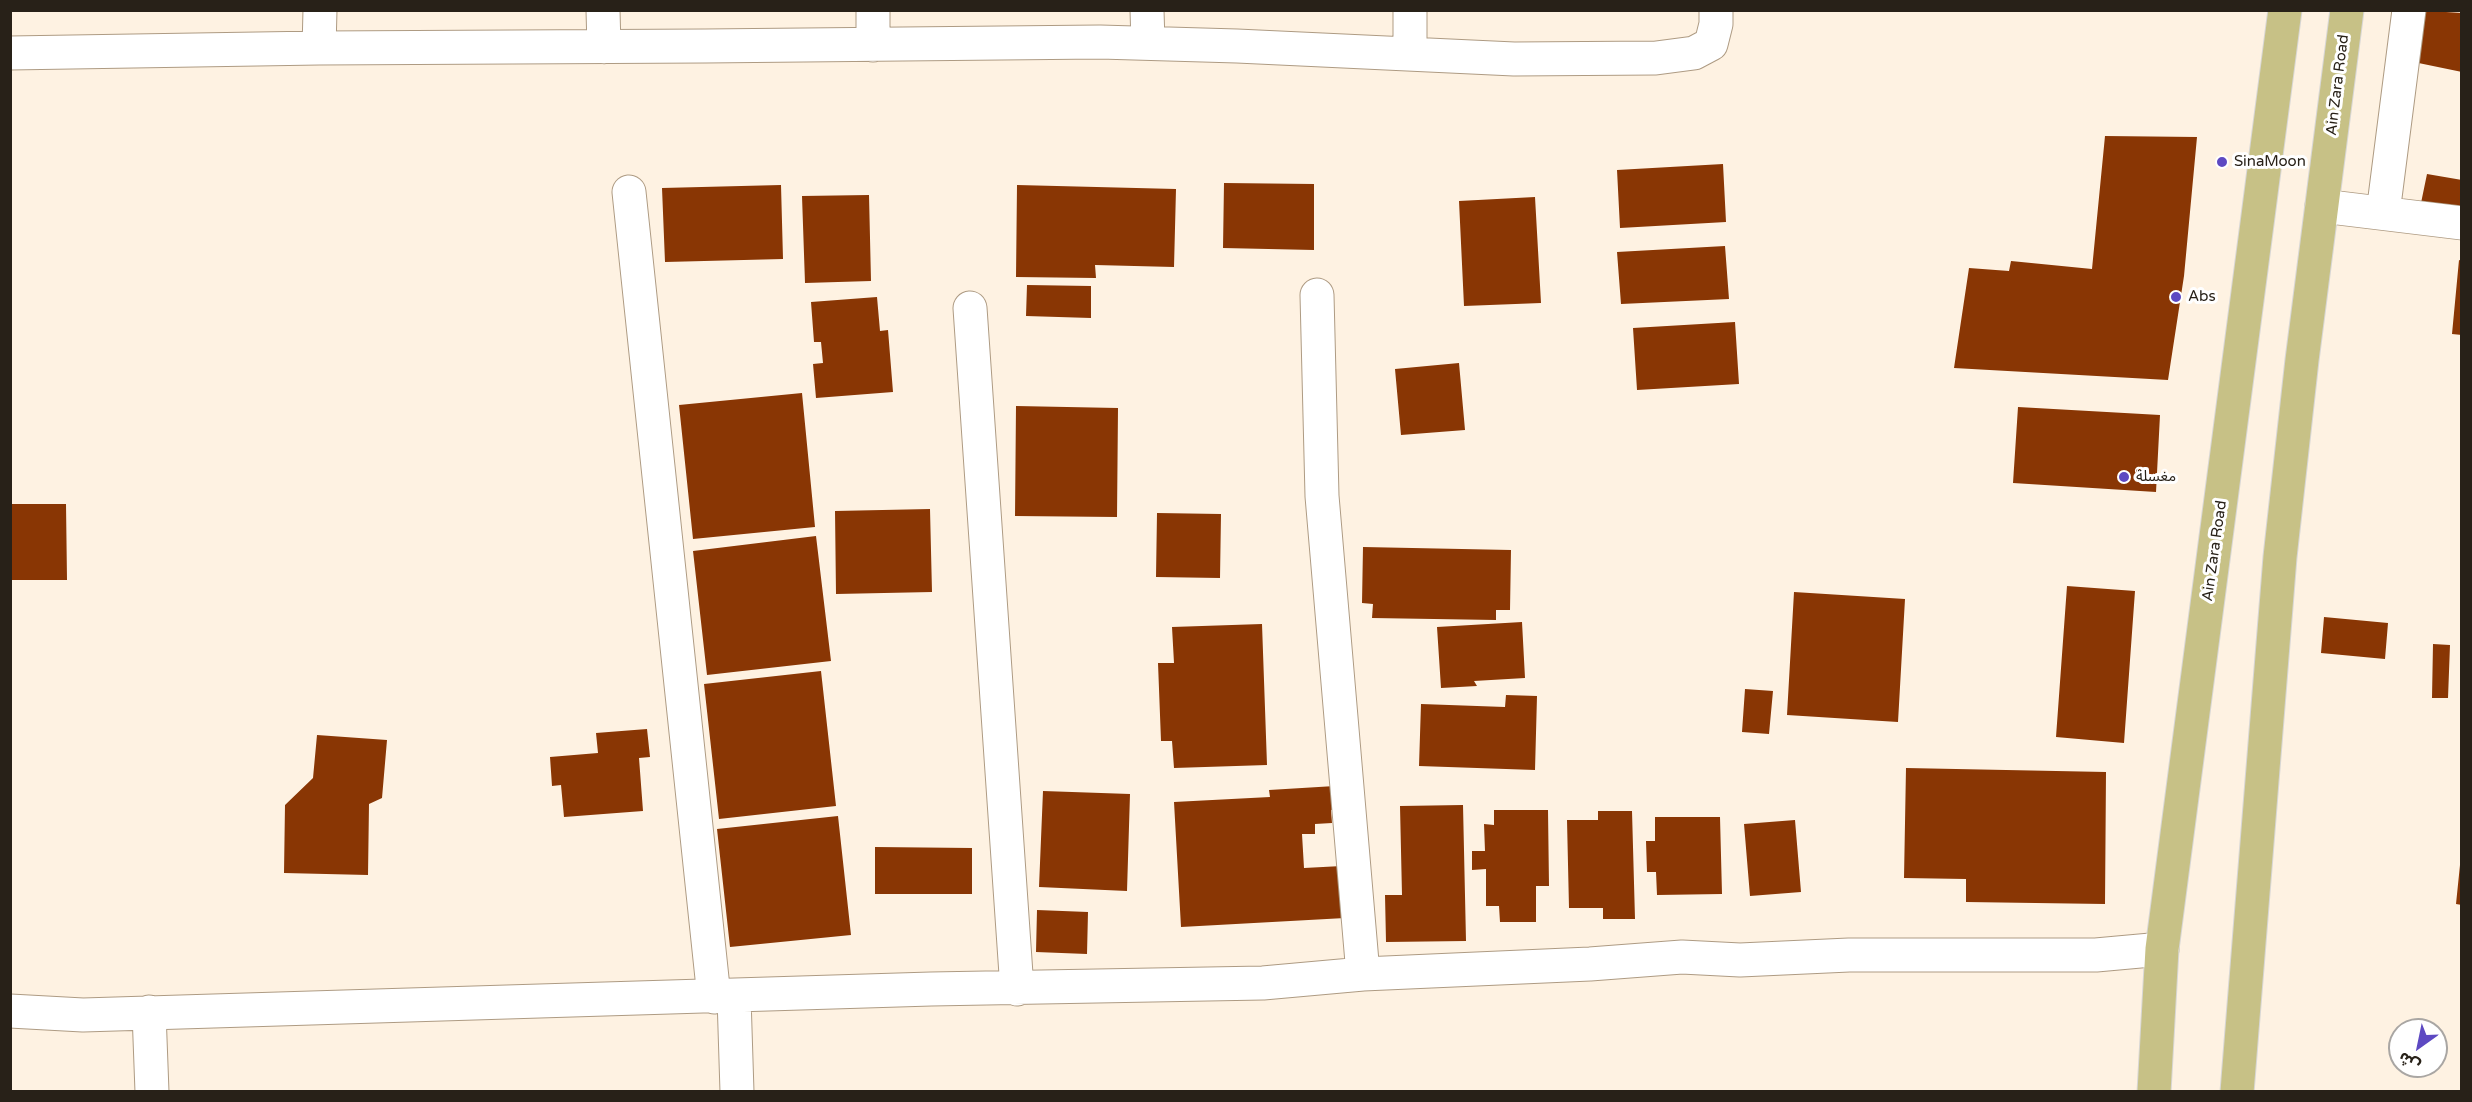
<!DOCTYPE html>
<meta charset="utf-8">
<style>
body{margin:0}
#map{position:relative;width:2472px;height:1102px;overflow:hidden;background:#fef2e2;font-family:"Varela Round","Noto Sans Arabic",sans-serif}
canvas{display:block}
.frame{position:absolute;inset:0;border:12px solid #282118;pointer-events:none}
.north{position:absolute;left:2388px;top:1018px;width:60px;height:60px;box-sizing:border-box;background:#fff;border:2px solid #a9a6a3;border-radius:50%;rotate:213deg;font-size:16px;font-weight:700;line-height:24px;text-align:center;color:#282118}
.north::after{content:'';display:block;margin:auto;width:21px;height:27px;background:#5d49c2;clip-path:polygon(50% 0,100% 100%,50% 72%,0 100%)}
</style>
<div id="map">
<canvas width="2472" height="1102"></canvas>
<div class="frame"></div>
<div class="north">ش</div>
</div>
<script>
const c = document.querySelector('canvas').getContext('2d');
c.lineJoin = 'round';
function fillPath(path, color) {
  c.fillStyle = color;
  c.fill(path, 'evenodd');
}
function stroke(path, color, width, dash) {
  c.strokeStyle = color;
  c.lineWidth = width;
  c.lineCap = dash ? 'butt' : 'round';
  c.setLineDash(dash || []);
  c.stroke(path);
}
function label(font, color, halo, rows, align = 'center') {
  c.font = font + ' "Varela Round","Noto Sans Arabic",sans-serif';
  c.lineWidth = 6;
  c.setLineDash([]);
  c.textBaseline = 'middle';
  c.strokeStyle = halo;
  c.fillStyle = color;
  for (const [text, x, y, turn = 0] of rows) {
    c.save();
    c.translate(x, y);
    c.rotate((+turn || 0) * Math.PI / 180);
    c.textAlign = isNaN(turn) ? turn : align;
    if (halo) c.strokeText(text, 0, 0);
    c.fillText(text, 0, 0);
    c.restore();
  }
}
const building = new Path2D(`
 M2414,10L2462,13V72L2404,60Z
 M2105,136L2197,137L2184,276L2168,380L1954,368L1969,268L2009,271L2011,261L2092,269Z
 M1723,164L1726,222L1620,228L1617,170Z
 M2427,174L2462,180V210L2421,203Z
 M1224,183L1314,184V250L1223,248Z
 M781,185L783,259L665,262L662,188Z
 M1017,185L1176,189L1174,267L1095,265L1096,278L1016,277Z
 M869,195L871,281L805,283L802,196Z
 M1535,197L1541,303L1464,306L1459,201Z
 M1725,246L1729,299L1621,304L1617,252Z
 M2459,260L2462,261V335L2452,334Z
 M1027,285L1091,286V318L1026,316Z
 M877,297L880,331L888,330L893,392L816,398L813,364L823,363L821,342H814L811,302Z
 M1735,322L1739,384L1637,390L1633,328Z
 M1459,363L1465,430L1401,435L1395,369Z
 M802,393L815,527L693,539L679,405Z
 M1016,406L1118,408L1117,517L1015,516Z
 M2018,407L2160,415L2156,492L2013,483Z
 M11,504H66L67,580H12Z
 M930,509L932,592L836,594L835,511Z
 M1157,513L1221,514L1220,578L1156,577Z
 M816,536L831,661L707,675L693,551Z
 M1363,547L1511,550L1510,610H1496V620L1372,618L1373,604L1362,603Z
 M2067,586L2135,591L2124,743L2056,737Z
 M1794,592L1905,599L1898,722L1787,715Z
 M2324,617L2388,623L2385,659L2321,653Z
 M1522,622L1525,678L1474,681L1477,686L1441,688L1437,627Z
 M1262,624L1267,765L1174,768L1172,741H1161L1158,663H1174L1172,627Z
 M2433,644L2450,645L2448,698H2432Z
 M821,671L836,806L719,819L704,684Z
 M1745,689L1773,691L1769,734L1742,732Z
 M1506,695L1537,696L1535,770L1419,766L1421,704L1505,707Z
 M647,729L650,757L639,758L643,811L564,817L561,785L552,786L550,757L598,753L596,733Z
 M317,735L387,740L382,798L369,804L368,875L284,873L285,805L313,778Z
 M1906,768L2106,772L2105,904L1966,902V879L1904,878Z
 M1335,786L1337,809L1331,810L1332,823L1315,824V834H1302L1304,868L1342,866L1345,918L1181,927L1174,802L1270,797L1269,790Z
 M1043,791L1130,794L1127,891L1039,887Z
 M1463,805L1466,941L1386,942L1385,895H1402L1400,806Z
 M1494,810H1548L1549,886H1536V922H1500L1499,906H1486V869L1472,870V851H1485L1484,824L1494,825Z
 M1598,811H1632L1635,919H1603V908H1569L1567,820H1598Z
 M838,816L851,935L730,947L717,829Z
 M1655,817H1720L1722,894L1657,895L1656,872H1647L1646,841H1655Z
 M1795,820L1801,892L1750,896L1744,824Z
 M875,847L972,848V894H875Z
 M2460,865L2462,866V905L2456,904Z
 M1037,910L1088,912L1087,954L1036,952Z`);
const minor = new Path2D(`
 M320,10L319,48L705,46L1100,42L1237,46L1514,59L1656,58L1694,53L1711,44L1716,24V10
 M603,10L604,47
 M873,10V45
 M1147,10L1148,43
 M1410,10V54
 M10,53L319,48
 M629,192L714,997
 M2322,206L2462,223
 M2383,213L2409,10
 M1317,295L1322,496L1363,974
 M970,308L1017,989
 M734,997L737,1092
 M10,1011L83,1015L931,989L1263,983L1363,974L1590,964L1682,957L1740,960L1849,955H2096L2162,949
 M149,1012L152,1092`);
const primary = new Path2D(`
 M2154,1092L2162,949L2285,10
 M2237,1092L2280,557L2302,360L2347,10`);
const markers = [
 [2222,162,6,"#5d49c2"],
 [2176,297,6,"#5d49c2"],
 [2124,477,6,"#5d49c2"]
];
const streetNames = [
 ["Ain Zara Road",2338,85,-83],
 ["Ain Zara Road",2215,551,-82]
];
const poiNames = [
 ["SinaMoon",2234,162],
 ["Abs",2188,297],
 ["مغسلة",2136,477]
];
fillPath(building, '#893604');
stroke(minor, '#ae9b83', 35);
stroke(primary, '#d8d7d5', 35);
stroke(minor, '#fff', 33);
stroke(primary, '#c7c186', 33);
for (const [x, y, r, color] of markers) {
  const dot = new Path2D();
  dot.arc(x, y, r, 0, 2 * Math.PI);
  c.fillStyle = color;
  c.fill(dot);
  stroke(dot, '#fff', 2);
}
label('15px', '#282118', '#fff', streetNames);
label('15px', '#282118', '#fff', poiNames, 'left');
</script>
